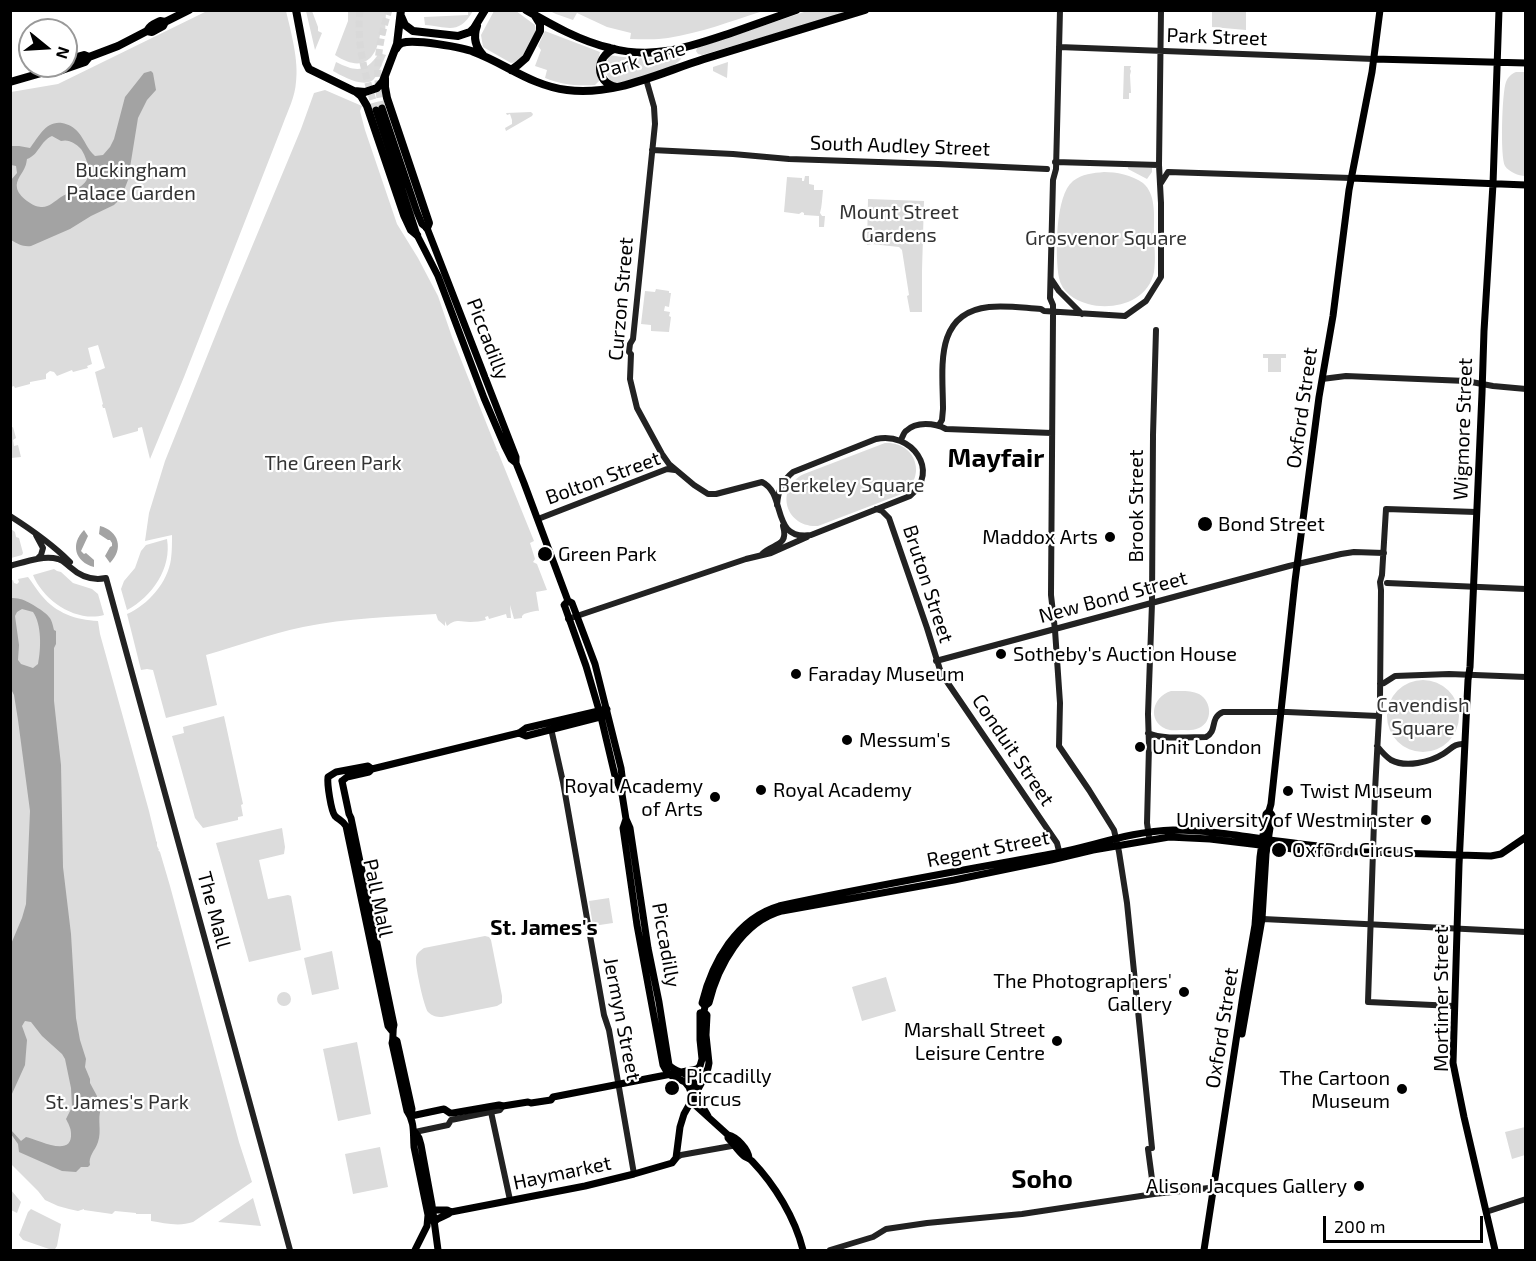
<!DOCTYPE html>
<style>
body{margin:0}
#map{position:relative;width:1536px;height:1261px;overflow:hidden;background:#fff;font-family:"Exo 2",sans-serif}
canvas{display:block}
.frame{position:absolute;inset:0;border:12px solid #000;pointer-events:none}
.north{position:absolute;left:18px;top:18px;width:60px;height:60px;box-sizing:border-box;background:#fff;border:2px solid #999;border-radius:50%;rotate:108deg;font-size:16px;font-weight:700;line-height:24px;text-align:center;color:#000}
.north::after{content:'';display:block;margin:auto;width:21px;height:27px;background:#000;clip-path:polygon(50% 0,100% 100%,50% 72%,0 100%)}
.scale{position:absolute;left:1323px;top:1216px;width:160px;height:27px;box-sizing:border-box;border:3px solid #000;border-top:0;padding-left:8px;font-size:18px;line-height:21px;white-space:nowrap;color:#000;-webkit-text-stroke:4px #fff;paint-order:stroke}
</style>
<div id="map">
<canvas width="1536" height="1261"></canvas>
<div class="frame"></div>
<div class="north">N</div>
<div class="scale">200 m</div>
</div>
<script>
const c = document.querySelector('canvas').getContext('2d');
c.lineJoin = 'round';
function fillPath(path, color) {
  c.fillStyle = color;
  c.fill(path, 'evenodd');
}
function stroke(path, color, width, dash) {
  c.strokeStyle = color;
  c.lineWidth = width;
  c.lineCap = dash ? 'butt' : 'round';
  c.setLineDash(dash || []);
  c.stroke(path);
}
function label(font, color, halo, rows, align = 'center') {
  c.font = font + ' "Exo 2",sans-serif';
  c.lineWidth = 4.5;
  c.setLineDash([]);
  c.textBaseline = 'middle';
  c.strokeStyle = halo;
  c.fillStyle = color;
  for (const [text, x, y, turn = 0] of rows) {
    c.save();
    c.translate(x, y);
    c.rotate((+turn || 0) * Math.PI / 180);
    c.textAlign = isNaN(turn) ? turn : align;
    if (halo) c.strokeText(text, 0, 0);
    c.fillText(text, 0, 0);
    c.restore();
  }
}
const green = new Path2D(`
 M207,11H286C291,32 299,61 296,82C295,97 288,110 283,124L184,377L150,459L142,427L138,428V431L113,438L105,408H103L102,405L103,404L95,372L105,368L98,345L88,348L92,364L87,366L88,368L73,372L72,370L57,376L54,372L50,371L46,374V379L30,382V384L15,388L14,386L11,387V92L58,84Z
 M306,11H312L318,27V31L322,33L315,50Z
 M348,11H386L385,36L380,35C375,64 359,71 335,55L348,21Z
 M468,11H473C459,35 449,27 425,25L424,17L468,15Z
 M494,11H516L535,25L536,31L523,55L517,62L511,63L483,47L481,35Z
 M550,11V10L763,11C732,21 700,33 668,38C656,40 643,39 630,39L631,33L607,27L577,13L573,20L556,14Z
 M807,11H852L702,55L698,54L696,51L697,48Z
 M1212,11H1246V30L1212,27Z
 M545,31L600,52L597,65L599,81L595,85C576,86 563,85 545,78L547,70L535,66L541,50L538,46Z
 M379,53L386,55C384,59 377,77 373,80C363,88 342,76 333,71L336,62C356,72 366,73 379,53Z
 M609,55C635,59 652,60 679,55L681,59C670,72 633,80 616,85L611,82L605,71Z
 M728,62L727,78L713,71V67Z
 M1124,66H1131L1130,69L1131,71L1130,75L1131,93H1129V99H1123Z
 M1516,72H1525V176C1519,176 1509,172 1505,166C1500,157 1502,92 1506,82C1508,77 1511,74 1516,72Z
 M325,90L362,106L360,111L365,130L397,224L418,258L438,296L452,337L497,450H496L498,452L534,541L530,543L535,559L533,562L537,564L547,590L536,592L539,611C535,610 529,613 524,614L522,616V618L514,619L510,605L511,618H507L506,614L489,619L488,616L485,617L486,620C481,621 476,622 470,622C461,622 456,618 447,626L445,621V626L438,620L436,614C392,617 347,618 303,627C270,634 238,646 206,655L217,705L166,718L153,670L147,669L141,670L127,614C148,605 168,582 171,559C172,551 172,543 172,535L145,541L149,513L165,461L226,309L301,129L314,93Z
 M531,112L533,114L532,116L506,131L505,128L512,124V120L510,114L507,115L506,113Z
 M1128,167L1152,168V172L1147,179L1128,169Z
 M1104,172C1116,172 1132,175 1143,183C1156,194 1154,215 1154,231C1154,244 1156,259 1154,272C1148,302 1113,311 1088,304C1074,300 1062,292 1059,278C1055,256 1055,195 1073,181C1082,174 1093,173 1104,172Z
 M805,176H809V184L814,185V190H823C822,199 822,206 820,213L822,216H825L824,227H819V216L804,215V213L802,212L799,214L784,212L787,177L802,178V181H804Z
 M868,199L924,201L922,271V312H910L907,296L909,295L902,250L899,247L872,244L867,245Z
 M656,289L669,291V293H671L669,307L665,306L664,311L670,312L669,316L671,317L669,332L651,331V325L641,324L645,291L655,292Z
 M1263,354H1286V358H1281V372H1268V358H1263Z
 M13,427L16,438L13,440L14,446L18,445L21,457L11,458V428Z
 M885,443C918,441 928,481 899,495L818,526C785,528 774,488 804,474Z
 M11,529L15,532L16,537L19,538L23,553L22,555L11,558Z
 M167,539C172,568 152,597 127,610L121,589L124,581L135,568L141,551L146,545Z
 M54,569L57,571L61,572L73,583L92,589L98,594L104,615C76,623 43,600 33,575Z
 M28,577C32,582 37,590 42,596C56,613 76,620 98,621L100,634L149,811L156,840V841L157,842V846L159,850H158L160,852L170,886L239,1142L252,1182L193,1222C179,1227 164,1223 151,1221V1214H136V1213L115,1211L112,1214L84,1210V1209L78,1211L69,1209L58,1206L45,1200L38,1191L11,1164L10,581L13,580L14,583L17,584L19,582L18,579Z
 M1387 716a36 36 0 1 1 72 0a36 36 0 1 1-72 0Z
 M1171,691C1180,691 1191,690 1199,694C1212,701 1213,722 1199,728C1193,731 1187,730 1180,730C1176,730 1171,731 1166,729C1147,721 1152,697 1171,691Z
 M224,716L243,804L241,805L243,816L238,817V820L203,828L195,818L172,736L184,733L183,727Z
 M282,828L285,847L284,854L259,860L268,899L288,895L291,896L301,950L249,962L216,843Z
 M609,898L613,923L593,926L589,901Z
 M485,936L489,937L491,940L502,996V1003L497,1006L442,1017C436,1017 432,1016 428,1012C424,1007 415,966 416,959C416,953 420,951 424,948Z
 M332,951L339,989L312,995L304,958Z
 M886,977L896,1011L862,1021L852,987Z
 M277 999a7 7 0 1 1 14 0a7 7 0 1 1-14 0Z
 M357,1042L371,1114L338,1121L323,1049Z
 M1525,1127V1155L1512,1159L1505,1132Z
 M380,1147L388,1187L353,1194L345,1154Z
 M11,1190L21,1202L17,1213L11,1210Z
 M253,1198L261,1226L218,1222Z
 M31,1209L61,1224L57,1246L55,1249L52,1250L23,1240L19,1235L28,1212Z`);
const water = new Path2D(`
 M151,71L153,73L156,90L147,100L138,118L128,180L121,198L114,205L91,216L70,229L31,246C23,247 18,244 11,240V180L17,173L16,166L11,165V146H19L30,148C39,137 45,121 62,123C68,124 74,127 78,132C85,140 87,149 95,156L103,155L110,147L114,139L125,97L144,73ZM52,136L61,141C69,139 75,143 81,149C84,153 87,161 88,166C92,186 75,189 61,197C55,201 48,208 41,207C33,207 18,196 17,188C15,180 23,173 25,167C26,166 27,159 27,159C39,155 40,141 52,136Z
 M100,526C119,531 124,549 110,563L105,556L110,547L112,546V543L110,540H108L99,534Z
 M84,530L88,536L81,551L84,554L86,553L94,560V567C75,562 70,544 84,530Z
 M11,598C13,598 18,598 20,599C26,600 46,612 49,617C52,620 53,626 54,630L56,631V644L54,648V701L61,765L63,867L71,934L76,1018L80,1040L86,1059L85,1067L90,1079V1083L97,1096V1103L101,1109C97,1119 102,1131 98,1142C95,1151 88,1156 90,1165L88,1167H81L76,1172L62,1171L19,1152L18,1144L11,1134V1130L21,1141L26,1137C37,1139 73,1159 71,1133C71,1128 68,1123 66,1119L72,1107L71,1088L65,1059L62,1054L42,1036L31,1022L25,1021L22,1026L27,1040L25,1065L11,1096V944L22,918L26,904L30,811L18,720L14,695L11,689ZM22,609L33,612C42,625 41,649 38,664L33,668L21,664L18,660L19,645L15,616L17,612Z`);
const primaryTunnel = new Path2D(`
 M360,10C356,45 366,78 376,110
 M382,108C374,74 378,43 389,10`);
const secondary = new Path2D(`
 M1060,10L1056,169L1053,180L1050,298L1053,305V316L1051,595L1055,630L1060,703L1059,746L1089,790L1114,830L1119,852L1127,903L1152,1148
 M1059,47L1374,59
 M646,79L654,107L655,124L633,339L630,344L629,352L631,354L630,379L637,408L662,454L669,464L694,485L708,494H716L762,482C787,494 770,541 811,535L910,496C941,471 911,431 876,439L793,472C782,481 778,491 777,505
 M652,150L733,154L789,159L938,164L1047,169
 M1055,162L1159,165
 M1161,183L1168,172L1351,178
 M1051,279L1059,291L1082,314
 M1322,379L1346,376L1466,381L1493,386L1526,389
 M939,425L942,420L943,409C943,369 933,313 989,307C1006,305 1024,308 1041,309L1044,311L1125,316L1146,301L1161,277V203L1159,165L1161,10
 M901,440C902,438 904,432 906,431C916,421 935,423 946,429L1052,433
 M876,509L882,511L889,518L927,628L941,673L1057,843L1060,855
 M10,516C32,530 52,544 70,562
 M538,519L667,469L675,470
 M36,535L43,548L41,555L37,559
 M762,554C773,543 789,547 783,526
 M10,566C25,562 43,555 58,559C64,561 66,564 70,567C81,577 92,581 106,578L290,1250
 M1387,583L1526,589
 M568,619L746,559L771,553L807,537
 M936,661L1289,566L1341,554L1354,552L1384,553
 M1380,684L1384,683L1395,676L1449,674L1526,677
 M549,728L552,733L563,782L604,1015L609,1030L634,1174
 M1148,733C1162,740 1190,737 1206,737C1218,731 1209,718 1223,712H1287L1378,716
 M1377,746C1381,751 1385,756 1391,760C1406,768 1430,762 1443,754C1451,749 1455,743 1464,744
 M1149,837L1147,823L1149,746L1148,714L1152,603L1153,435L1156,330
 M1260,920L1263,919L1526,932
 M1454,1006L1368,1002L1375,791L1380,698L1381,590L1380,582L1382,575L1386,509L1476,512
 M491,1112L510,1200
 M415,1132L448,1125L451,1120L500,1110L503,1106
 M1148,1149L1154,1194
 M676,1158L681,1155L737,1145
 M1486,1212L1526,1199
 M830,1250L873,1237L886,1229L927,1223L1022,1214L1154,1194L1218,1187`);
const primary = new Path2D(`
 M1374,59L1526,63
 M382,108L417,212L422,224L427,228L436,251L516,457V463
 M376,110L417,235L438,276L484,398L505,447L511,459L516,463L524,483L568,601L572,603L595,664L621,768L623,784L622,794L626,819L630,828L648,948L659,1002L669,1065C675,1072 683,1071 690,1077C697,1084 697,1095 701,1104C703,1108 706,1112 708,1116
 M1351,178L1526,185
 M568,601L564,605L565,607L586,666L601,717L615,776L622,793
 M519,733L526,736L604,716
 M342,781L349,814L351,818L394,1025C392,1031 394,1037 392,1043L407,1111C415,1122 413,1134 414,1147L428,1215L427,1226L415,1250
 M342,781L347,777L369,772L372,769
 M626,819L623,828L624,835L637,925L663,1065L668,1074
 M705,1006L702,1003C712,962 737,918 779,906C871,886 965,870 1057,853C1096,845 1133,831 1173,830C1226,830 1279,844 1332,847L1335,851
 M392,1031L388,1026L346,826C343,821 339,820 335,816C331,811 327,784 328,777L336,772L368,766L372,769L519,733L526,728L607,709
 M1242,1034L1262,919L1266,854L1272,815L1269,811
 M394,1039L397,1041L412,1109L411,1116
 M668,1074L685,1082L689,1087L696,1106L728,1135C737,1137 748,1149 749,1158
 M411,1116L444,1109L450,1113H453L499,1105L503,1106L528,1102L531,1103L551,1100L553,1097L697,1069L700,1066L702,1059L700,1040V1013L704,1012L705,1006L709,1003C718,966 742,922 782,911L954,880L1051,860L1093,850L1169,837L1210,839L1327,853L1331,854L1335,851L1491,856L1501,854L1526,837
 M415,1132L419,1138L421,1145L432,1205L438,1250
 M728,1135V1138C734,1144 738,1151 744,1156C747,1158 750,1159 752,1161C775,1185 795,1218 803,1250
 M430,1210H447L451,1212
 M434,1222C439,1216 446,1217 451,1212L585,1186L634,1174L672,1163L676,1158L680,1127L684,1114L702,1082L708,1068L709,1063L706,1035L707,1015L704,1012
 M1204,1250L1243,995L1255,925L1260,857L1266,814L1269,811L1271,804L1295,581L1319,397L1333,316L1349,190L1372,72L1380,10
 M1495,1250L1464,1117L1453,1063L1459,865L1468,680L1470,667L1482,393L1484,331L1493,184L1499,10`);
const highway = new Path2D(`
 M296,10L306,63L309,69L354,91L365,92L377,88L383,81L397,44L401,10
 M526,10C552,25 580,41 610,48C655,60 689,47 731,33C753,25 774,18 796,10
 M401,16L405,25L413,31L458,36L470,32L474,28L485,10
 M477,26C473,37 475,47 484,56
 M147,31C150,25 154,24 160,21L165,22
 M396,49C398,46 398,45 402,43C414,39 462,47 474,52C506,64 532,86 567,90C615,96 659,73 704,59C757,43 811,26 865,10
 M614,49C595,57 595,82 616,87
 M66,60L84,55L89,57
 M511,70L518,65L526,58L540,31V24L535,16
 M385,78V87L387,98L429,223L427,228
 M10,82L55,69L59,71L85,62L89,57L118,46L147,31L152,32L163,26L165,22L189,10
 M356,92L361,96L367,106L404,215L411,230L417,235`);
const markers = [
 [1205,524,8,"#000"],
 [1110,537,6,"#000"],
 [545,554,8,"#000"],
 [1001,654,6,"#000"],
 [796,674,6,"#000"],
 [847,740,6,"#000"],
 [1140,747,6,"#000"],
 [761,790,6,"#000"],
 [1288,791,6,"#000"],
 [715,797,6,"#000"],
 [1426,820,6,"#000"],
 [1279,850,8,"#000"],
 [1184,992,6,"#000"],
 [1057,1041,6,"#000"],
 [672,1088,8,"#000"],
 [1402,1089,6,"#000"],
 [1359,1186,6,"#000"]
];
const streetNames = [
 ["Park Street",1217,37,2],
 ["Park Lane",642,60,-16],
 ["South Audley Street",900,146,2],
 ["Curzon Street",621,299,-85],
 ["Piccadilly",488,339,69],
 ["Oxford Street",1302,408,-82],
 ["Wigmore Street",1463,429,-88],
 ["Bolton Street",603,478,-20],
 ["Brook Street",1136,506,-90],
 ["Bruton Street",928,584,72],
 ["New Bond Street",1113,597,-15],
 ["Conduit Street",1013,750,56],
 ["Regent Street",988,849,-11],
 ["Pall Mall",378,898,78],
 ["The Mall",214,910,75],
 ["Piccadilly",666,945,80],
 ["Mortimer Street",1441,999,-90],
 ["Jermyn Street",622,1019,79],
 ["Oxford Street",1222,1028,-81],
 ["Haymarket",562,1173,-12]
];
const parkNames = [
 ["Buckingham",131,170],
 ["Palace Garden",131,193],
 ["Mount Street",899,212],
 ["Gardens",899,235],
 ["Grosvenor Square",1106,238],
 ["The Green Park",333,463],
 ["Berkeley Square",851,485],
 ["Cavendish",1423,705],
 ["Square",1423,728],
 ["St. James's Park",117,1102]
];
const poiNames = [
 ["Bond Street",1218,524],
 ["Maddox Arts",1098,537,"right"],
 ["Green Park",558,554],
 ["Sotheby's Auction House",1013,654],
 ["Faraday Museum",808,674],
 ["Messum's",859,740],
 ["Unit London",1152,747],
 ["Royal Academy",703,786,"right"],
 ["of Arts",703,809,"right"],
 ["Royal Academy",773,790],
 ["Twist Museum",1300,791],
 ["University of Westminster",1414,820,"right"],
 ["Oxford Circus",1292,850],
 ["The Photographers'",1172,981,"right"],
 ["Gallery",1172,1004,"right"],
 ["Marshall Street",1045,1030,"right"],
 ["Leisure Centre",1045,1053,"right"],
 ["Piccadilly",686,1076],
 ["Circus",686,1099],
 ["The Cartoon",1390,1078,"right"],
 ["Museum",1390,1101,"right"],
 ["Alison Jacques Gallery",1347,1186,"right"]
];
const neighbourhoodNames = [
 ["St. James's",544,928]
];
const districtNames = [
 ["Mayfair",996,458],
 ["Soho",1042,1179]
];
fillPath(green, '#dcdcdc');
fillPath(water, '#a3a3a3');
stroke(primaryTunnel, '#d9d9d9', 7, [7, 3.5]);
stroke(secondary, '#222', 6);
stroke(primary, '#000', 7);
stroke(highway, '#000', 8);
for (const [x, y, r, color] of markers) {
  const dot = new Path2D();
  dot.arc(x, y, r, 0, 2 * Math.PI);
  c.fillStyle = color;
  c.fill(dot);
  stroke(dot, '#fff', 2);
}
label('20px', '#000', '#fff', streetNames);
label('20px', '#333', '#fff', parkNames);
label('20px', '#000', '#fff', poiNames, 'left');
label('bold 21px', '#000', '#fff', neighbourhoodNames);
label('bold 26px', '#000', '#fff', districtNames);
</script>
